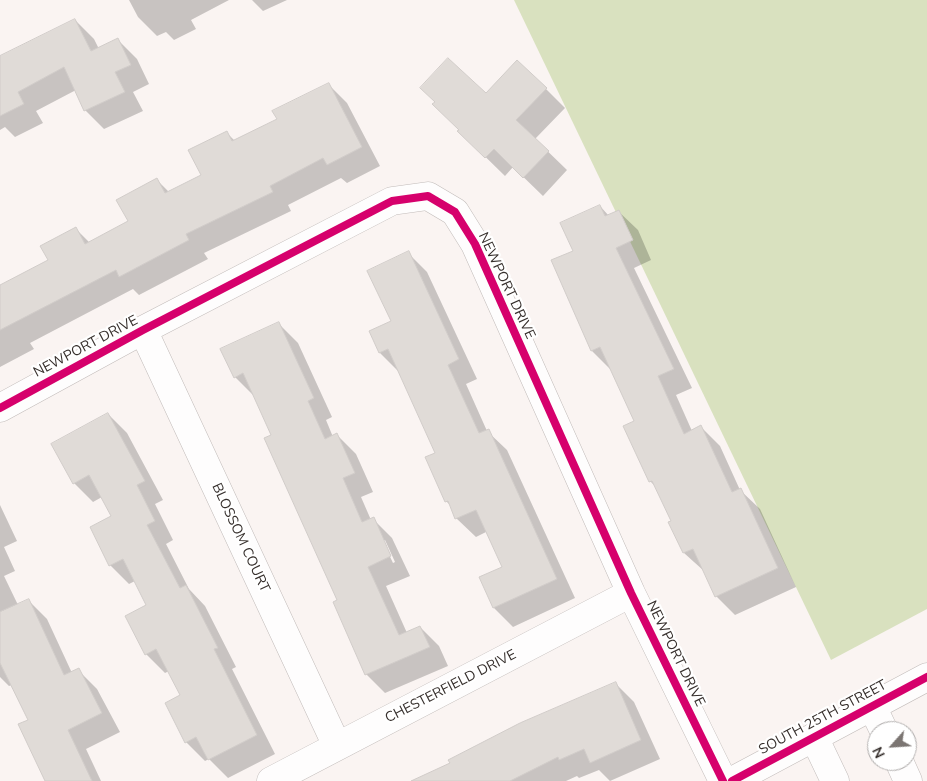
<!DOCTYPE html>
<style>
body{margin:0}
#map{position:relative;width:927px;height:781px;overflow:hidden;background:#faf4f2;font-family:"Nunito Sans",sans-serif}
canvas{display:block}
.north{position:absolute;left:867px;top:721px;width:50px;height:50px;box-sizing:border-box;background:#fff;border:1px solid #afacab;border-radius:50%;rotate:244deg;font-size:14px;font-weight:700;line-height:20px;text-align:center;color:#37302d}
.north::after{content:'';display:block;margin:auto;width:18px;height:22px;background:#7b7572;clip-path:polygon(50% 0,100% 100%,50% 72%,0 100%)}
</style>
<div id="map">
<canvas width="927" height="781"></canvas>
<div class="north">N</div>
</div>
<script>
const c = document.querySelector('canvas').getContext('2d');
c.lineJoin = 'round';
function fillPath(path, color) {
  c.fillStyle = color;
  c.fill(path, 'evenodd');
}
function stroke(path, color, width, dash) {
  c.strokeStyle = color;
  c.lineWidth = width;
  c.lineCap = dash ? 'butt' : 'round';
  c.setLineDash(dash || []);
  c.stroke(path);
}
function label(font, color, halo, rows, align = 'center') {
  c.font = font + ' "Nunito Sans",sans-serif';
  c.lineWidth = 4.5;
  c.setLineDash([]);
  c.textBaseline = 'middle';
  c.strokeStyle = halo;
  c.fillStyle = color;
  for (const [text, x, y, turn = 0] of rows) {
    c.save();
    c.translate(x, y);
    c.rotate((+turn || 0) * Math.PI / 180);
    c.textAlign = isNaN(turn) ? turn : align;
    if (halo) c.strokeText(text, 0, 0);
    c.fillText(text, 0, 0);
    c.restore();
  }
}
const green = new Path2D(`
 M514,0H927V609L831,660Z`);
const shadow = new Path2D(`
 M129,0H229L191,20L196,29L174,40L166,32L157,36L138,17Z
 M252,0H287L263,11Z
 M75,20L94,39L99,49L118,40L137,59L149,84L133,92L143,111L104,129L85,110L76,90L36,111L43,123L15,137L5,127L0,130V58Z
 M328,84L347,103L380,166L347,183L341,178L288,205L291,211L204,253L208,259L139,295L133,289L30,343L34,349L0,367V286L49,261L76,229L90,243L129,222L157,180L169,192L202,175L226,132L235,141L278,120Z
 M546,89L565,108L535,139L567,170L543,196L513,167L505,176L459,131L486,95Z
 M600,206L609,216L618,211L638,230L651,260L634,268L692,388L676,395L692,431L701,427L720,446L740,490L760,509L796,587L735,615L716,596L704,571L684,553L670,523L673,521L657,488L650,481L636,422L611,370L592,351L553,261L574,251Z
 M408,253L427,272L477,379L466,384L487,431L507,450L575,598L513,627L494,608L481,578L504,568L486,532L476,537L456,518L452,507L446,501L437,453L399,372L380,353L370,332L393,322Z
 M279,324L298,343L332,417L326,420L333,437L337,435L356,454L373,492L361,497L371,520L373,519L392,538L410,576L386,586L407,633L420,627L439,646L448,666L385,693L366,674L273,436L254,396L235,377ZM382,540H385L395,562L393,563Z
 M108,414L127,433L163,500L155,504L173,540L166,544L189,589L205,606L236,667L232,669L275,754L228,778L209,759L205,761L186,742L181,696L169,671L165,673L146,654L148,606L135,581L129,584L110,565L113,516L102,497L93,502L74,483Z
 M0,505L17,541L4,547L15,571L4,576L18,605L28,600L47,619L72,673L78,670L97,689L120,732L86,749L101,781H47L30,720L12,685L9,686L0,677Z
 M615,683L634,702L660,759L610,781L599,770L579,778L577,776L566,781H414Z`);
const building = new Path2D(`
 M75,19L91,51L118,38L131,65L115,72L125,92L84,111L64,67L18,92L24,104L0,116V56Z
 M448,58L486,93L517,60L547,88L516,120L549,151L523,178L494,149L485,158L457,131L459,130L432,104L435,102L420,88Z
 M329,83L362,147L327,165L323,158L270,186L273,192L186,234L189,240L119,277L116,270L0,330V285L48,260L40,246L76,227L85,244L128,221L116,200L157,178L165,193L201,175L188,150L227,131L232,141L277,119L272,111Z
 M600,205L605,216L619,210L633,240L616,248L674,369L658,376L684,434L701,425L732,492L741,488L778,568L715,597L693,549L683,553L668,522L671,521L652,481L649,482L623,426L634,421L600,347L591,351L551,260L573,251L560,223Z
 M409,251L459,359L448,365L479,433L489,429L557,579L493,608L479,577L502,567L476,510L455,519L448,501L445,502L425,457L435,453L388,349L379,353L369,331L391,321L367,271Z
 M279,322L314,398L308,401L325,439L337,433L355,473L343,478L362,522L374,517L391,556L368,567L399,635L420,626L430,647L365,675L333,602L337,600L264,438L271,435L243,373L234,378L220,349Z
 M108,413L145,481L137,485L155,521L147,525L180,588L186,585L218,648L214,649L257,735L208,760L196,737L185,743L165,703L180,695L156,649L145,655L125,616L146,605L123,559L109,566L90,527L111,516L89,475L73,484L51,444Z
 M29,599L64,675L79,668L102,713L68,730L92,781H45L18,724L28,720L0,663V612Z
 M616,682L641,740L590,763L584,749L559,760L558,757L510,781H411L450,763L448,760L520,723Z`);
const minor = new Path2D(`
 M143,330L337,746
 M0,408L143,330L392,201L428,196L455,212L475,244L631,593L723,781
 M872,706L884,731
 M814,737L835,781
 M899,761L908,781
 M271,781L631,593`);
const major = new Path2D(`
 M732,781L927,677`);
const cycleway = new Path2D(`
 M0,408L143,330L392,201L428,196L455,212L475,244L631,593L723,781
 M732,781L927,677`);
const streetNames = [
 ["NEWPORT DRIVE",506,286,65],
 ["NEWPORT DRIVE",86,347,-28],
 ["BLOSSOM COURT",240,538,65],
 ["NEWPORT DRIVE",675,654,64],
 ["CHESTERFIELD DRIVE",451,687,-27],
 ["SOUTH 25TH STREET",823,718,-28]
];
fillPath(green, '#d9e1bf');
fillPath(shadow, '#0003');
fillPath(building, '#e0dbd7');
stroke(building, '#d1ccc9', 1);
stroke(minor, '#c1bbb9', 29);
stroke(major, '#c1bbb9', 29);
stroke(minor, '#fefdfd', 28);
stroke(major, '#fefdfd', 28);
stroke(cycleway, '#d6006c', 8);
label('14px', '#37302d', '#fff', streetNames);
</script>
